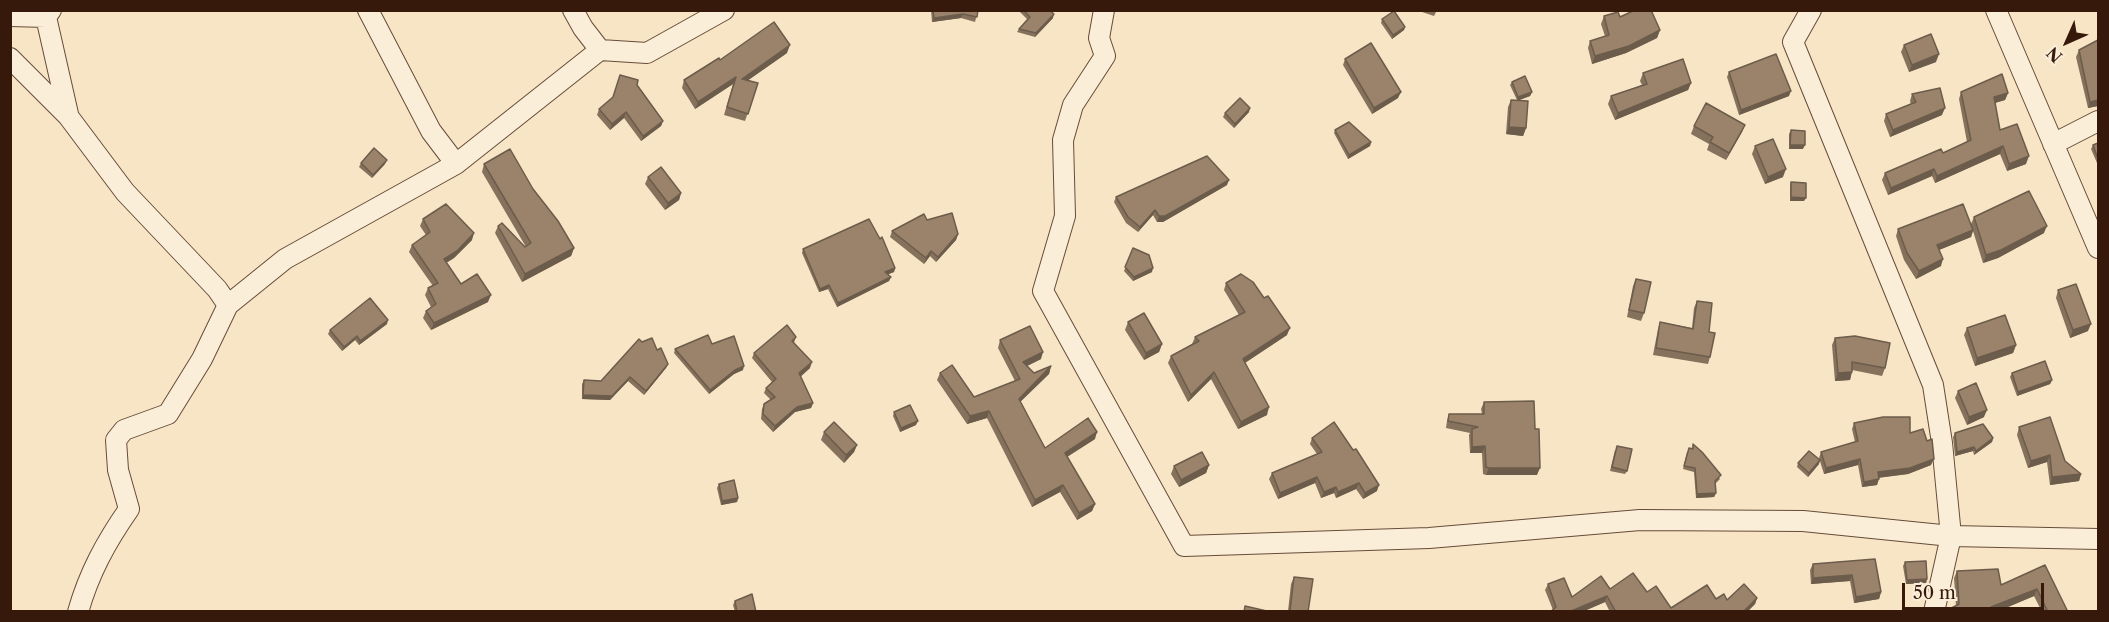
<!DOCTYPE html>
<style>
body{margin:0}
#map{position:relative;width:2109px;height:622px;overflow:hidden;background:#f8e5c5;font-family:"Libre Caslon Text",serif}
canvas{display:block}
.frame{position:absolute;inset:0;border:12px solid #36190a;pointer-events:none}
.north{position:absolute;left:2037px;top:12px;width:60px;height:60px;-webkit-text-stroke:4px #faeed9;paint-order:stroke;rotate:225deg;font-size:16px;font-weight:700;line-height:24px;text-align:center;color:#36190a}
.north::after{content:'';display:block;margin:auto;width:21px;height:27px;background:#36190a;clip-path:polygon(50% 0,100% 100%,50% 72%,0 100%)}
.scale{position:absolute;left:1902px;top:583px;width:142px;height:27px;box-sizing:border-box;border:3px solid #36190a;border-top:0;padding-left:8px;font-size:18px;line-height:21px;white-space:nowrap;color:#36190a;-webkit-text-stroke:4px #faeed9;paint-order:stroke}
</style>
<div id="map">
<canvas width="2109" height="622"></canvas>
<div class="frame"></div>
<div class="north">N</div>
<div class="scale">50 m</div>
</div>
<script>
const c = document.querySelector('canvas').getContext('2d');
c.lineJoin = 'round';
function stroke(path, color, width, dash) {
  c.strokeStyle = color;
  c.lineWidth = width;
  c.lineCap = dash ? 'butt' : 'round';
  c.setLineDash(dash || []);
  c.stroke(path);
}
function fillPath(path, color) {
  c.fillStyle = color;
  c.fill(path, 'evenodd');
}
const street = new Path2D(`
 M51,10L46,17L68,114
 M368,10L431,131L456,164
 M573,10L583,28L600,50
 M1104,10L1099,38L1105,56L1073,105L1063,140L1065,216L1043,291L1184,546L1429,538L1640,520L1803,521L1951,536L2098,539
 M1811,10L1793,42L1933,385L1942,443L1951,536L1934,612
 M1996,10L2098,248
 M10,16L46,17
 M10,58L68,116L125,192L217,289L228,305
 M2053,144L2098,121
 M78,612C89,573 106,542 129,509L118,470L116,440L124,430L168,414L202,359L228,305L285,259L456,164L600,50L647,53L724,10`);
const wall = new Path2D(`
 M931,10H978L975,22L961,18L932,22Z
 M1018,10H1049L1053,18L1035,37L1017,32L1019,29L1027,19Z
 M1416,10H1437L1434,16Z
 M1604,16L1620,17L1660,30L1657,38L1626,53L1592,64L1588,48L1590,41L1605,36L1601,24Z
 M1382,19L1405,27L1404,30L1392,39L1381,23Z
 M1904,45L1936,62L1909,72L1901,52Z
 M2079,50L2098,106L2088,108L2076,57Z
 M787,53L748,80L758,83L745,121L724,115L733,84L695,109L682,88L684,80L720,60Z
 M1345,59L1398,98L1372,114L1343,65Z
 M1729,72L1789,96L1739,115L1727,77Z
 M1643,73L1691,83L1688,90L1615,120L1608,104L1611,96L1642,85L1640,81Z
 M1512,82L1532,92L1530,96L1519,100L1526,128L1523,136L1506,134L1508,107L1511,100H1517L1510,85Z
 M637,85L663,121L661,126L641,141L624,118L610,130L597,115L599,109Z
 M1961,92L2008,93L2005,100L1995,103L2000,130L2026,164L2007,171L2000,154L1935,183L1932,176L1888,195L1882,180L1885,173L1943,153L1967,142L1959,99Z
 M1912,94L1942,115L1890,137L1884,121L1886,114L1911,104L1910,101Z
 M1249,112L1234,128L1223,117L1225,113Z
 M1745,125L1742,132L1726,160L1707,150L1709,144L1691,134L1694,126Z
 M1335,130L1371,142L1370,146L1348,159L1334,133Z
 M1791,130L1803,149H1789V134Z
 M2098,143V162L2097,163L2091,149L2093,145Z
 M1755,146L1783,177L1765,184L1752,154Z
 M361,163L385,164L372,178L359,167Z
 M484,164L533,189L574,248L571,256L522,282L495,233L498,226L525,247H526L482,172Z
 M648,177L681,193L679,200L665,210L645,184Z
 M1791,182L1804,201H1790V186Z
 M1227,185L1163,222H1157L1153,215L1138,232L1126,223L1114,202L1116,197Z
 M1974,217L2044,233L1998,258L1983,263L1973,231L1971,237L1939,250L1941,266L1916,279L1904,260L1896,236L1898,229L1971,224Z
 M423,219L472,240L454,258L446,263L461,284L488,302L431,330L423,318L426,311L431,307L425,295L428,288L433,286L409,252L412,245L426,235L420,226Z
 M927,220L958,234L956,240L936,262L930,256L924,264L890,237L892,231Z
 M1133,248L1152,272L1133,281L1124,271Z
 M803,249L895,268L894,272L888,274L891,277L889,281L837,307L828,289L819,292L802,253Z
 M1636,279L1644,313L1641,321L1627,317L1633,286Z
 M1226,283L1287,335L1245,363L1267,415L1238,429L1211,379L1188,402L1168,363L1171,356L1192,344L1195,337L1239,315L1224,290Z
 M2058,290L2088,331L2070,338L2056,298Z
 M1697,301L1710,357L1708,364L1653,355L1658,329L1660,322L1692,328L1694,308Z
 M1128,322L1162,344L1159,352L1144,360L1125,330Z
 M387,324L359,345L355,340L342,351L328,334L330,330Z
 M1967,328L2016,345L2013,353L1975,366L1964,335Z
 M796,337L794,343L810,368L801,376L813,403L811,408L795,412L773,432L761,419L762,409L764,404L771,400L764,393L766,388L772,382L752,358L754,353Z
 M1835,338L1885,368L1882,376L1852,370L1850,380L1835,381L1832,345Z
 M1000,340L1041,359L1027,366L1034,373L1051,366L1049,374L1020,402L1045,448L1095,439L1067,457L1095,504L1092,511L1077,520L1060,492L1032,507L987,418L967,424L937,380L940,373L974,397L1015,381L998,348Z
 M642,342L657,350L668,364L666,368L644,395L628,381L610,400L582,399V384L584,380L601,381Z
 M712,344L743,370L734,374L709,394L674,353L675,349Z
 M2012,373L2052,380L2050,384L2017,396L2010,377Z
 M1958,391L1984,417L1967,425L1955,398Z
 M1484,402L1537,475H1486L1483,474L1482,453H1470L1469,435L1470,433L1446,428L1447,421L1449,414H1482L1481,409Z
 M894,412L916,425L900,432L893,416Z
 M1854,423L1910,433L1931,465L1908,474L1878,478L1877,485L1862,487L1858,465L1824,474L1819,458L1821,452L1855,442L1852,429Z
 M2019,427L2065,461L2081,474L2079,481L2050,485L2047,462L2028,468L2017,435Z
 M824,432L857,445L854,452L844,463L821,440Z
 M1955,433L1993,438L1992,442L1974,455L1973,451L1955,456L1953,437Z
 M1312,438L1377,491L1363,499L1356,489L1336,498L1334,493L1321,498L1315,483L1278,499L1269,479L1272,473L1317,454L1310,444Z
 M1693,444L1720,479L1715,484L1716,493L1714,497L1696,498L1694,472L1683,469L1687,452L1692,449Z
 M1615,450L1627,471L1625,474L1610,471Z
 M1798,463L1819,464L1808,477L1797,467Z
 M1209,465L1206,473L1179,487L1171,474L1174,466Z
 M719,484L738,498L737,502L721,505L717,488Z
 M1875,559L1881,592L1879,599L1854,603L1850,581L1811,584L1810,570L1813,564Z
 M1905,562L1927,579L1926,583L1906,584L1903,566Z
 M2045,565L2068,612H2042L2034,596L1996,612H1946L1956,606L1954,578L1957,571L2001,585Z
 M1294,577L1308,612L1288,611L1291,584Z
 M1548,584L1572,597L1610,589L1647,592L1671,608L1716,599L1727,600L1757,598L1755,604L1747,612H1610L1605,602L1582,612H1550L1553,610L1545,590Z
 M735,601L756,612H735L733,605Z`);
const shadedWall = new Path2D(`
 M963,14L961,18L932,22L934,18Z
 M1054,14L1053,18L1035,37L1036,33Z
 M1405,27L1404,30L1392,39L1393,35Z
 M1660,30L1657,38L1626,53L1592,64L1595,56Z
 M790,45L787,53L740,86L742,79Z
 M1939,54L1936,62L1909,72L1912,65Z
 M736,77L733,84L695,109L698,102Z
 M1691,83L1688,90L1615,120L1618,113Z
 M1791,91L1789,96L1739,115L1741,110Z
 M1401,92L1398,98L1372,114L1374,108Z
 M1532,92L1530,96L1517,101L1518,97Z
 M2008,93L2005,100L1991,104L1994,97Z
 M2098,100V106L2088,108L2090,102Z
 M1250,108L1249,112L1234,128L1235,124Z
 M1945,108L1942,115L1890,137L1893,130Z
 M626,112L624,118L610,130L612,124Z
 M663,121L661,126L641,141L643,136Z
 M1745,125L1742,132L1726,160L1729,153Z
 M1509,127L1526,128L1523,136L1506,134Z
 M1371,142L1370,146L1348,159L1349,155Z
 M1790,145H1805L1803,149H1789Z
 M2003,146L2000,154L1935,183L1937,176Z
 M2029,156L2026,164L2007,171L2009,164Z
 M387,160L385,164L372,178L373,175Z
 M1786,169L1783,177L1765,184L1768,177Z
 M1934,169L1932,176L1888,195L1891,188Z
 M1229,180L1227,185L1163,222H1157L1159,216Z
 M681,193L679,200L665,210L668,203Z
 M1791,197L1806,198L1804,201H1790Z
 M1155,210L1153,215L1138,232L1140,227Z
 M2047,226L2044,233L1998,258L1983,263L1986,255Z
 M1973,230L1971,237L1934,252L1937,245Z
 M474,233L472,240L454,258L441,266L444,259Z
 M958,234L956,240L936,262L938,257Z
 M574,248L571,256L522,282L525,274Z
 M931,251L930,256L924,264L926,258Z
 M1943,259L1941,266L1916,279L1919,271Z
 M895,268L894,272L884,276L885,272Z
 M1153,268L1152,272L1133,281L1134,277Z
 M891,277L889,281L837,307L838,303Z
 M829,285L828,289L819,292L820,289Z
 M491,295L488,302L431,330L434,323Z
 M388,320L387,324L359,345L360,341Z
 M2091,324L2088,331L2070,338L2073,330Z
 M1290,328L1287,335L1240,366L1243,359Z
 M357,336L355,340L342,351L344,347Z
 M1162,344L1159,352L1144,360L1146,353Z
 M2016,345L2013,353L1975,366L1977,358Z
 M1043,352L1041,359L1021,369L1023,362Z
 M812,362L810,368L798,379L799,373Z
 M668,364L666,368L644,395L646,391Z
 M744,366L743,370L734,374L709,394L710,390L735,370Z
 M1051,366L1049,374L1016,406L1019,399Z
 M1214,372L1211,379L1188,402L1191,395Z
 M1852,372L1850,380L1835,381L1838,373Z
 M630,377L628,381L610,400L582,399L583,395Z
 M2052,380L2050,384L2017,396L2018,392Z
 M813,403L811,408L795,412L773,432L775,426L797,407Z
 M1269,407L1267,415L1238,429L1241,422Z
 M1987,410L1984,417L1967,425L1969,417Z
 M989,411L987,418L967,424L970,416Z
 M918,421L916,425L900,432L901,428Z
 M1097,432L1095,439L1062,460L1065,453Z
 M1993,438L1992,442L1974,455L1976,451Z
 M857,445L854,452L844,463L846,455Z
 M1485,446L1482,453H1470L1472,447Z
 M1974,447L1973,451L1955,456L1957,452Z
 M2050,455L2047,462L2028,468L2031,461Z
 M1860,459L1858,465L1824,474L1826,468Z
 M1934,459L1931,465L1908,474L1875,478L1878,472Z
 M1820,460L1819,464L1808,477L1809,473Z
 M1209,465L1206,473L1179,487L1181,480Z
 M1489,468H1540L1537,475H1486Z
 M2081,474L2079,481L2050,485L2052,477Z
 M1317,477L1315,483L1278,499L1280,493Z
 M1879,479L1877,485L1862,487L1864,482Z
 M1359,483L1356,489L1336,498L1338,492Z
 M1063,485L1060,492L1032,507L1035,500Z
 M1379,485L1377,491L1363,499L1365,493Z
 M1336,487L1334,493L1321,498L1324,492Z
 M1716,493L1714,497L1696,498L1697,494Z
 M738,498L737,502L721,505L722,501Z
 M1095,504L1092,511L1077,520L1079,513Z
 M1852,575L1850,581L1811,584L1813,578Z
 M1927,579L1926,583L1906,584L1907,580Z
 M2037,589L2034,596L1996,612H1989L1991,607Z
 M1881,592L1879,599L1854,603L1856,597Z
 M1607,596L1605,602L1582,612H1569Z
 M1757,598L1755,604L1747,612H1743Z`);
const building = new Path2D(`
 M933,10H978L977,17L963,14L934,18Z
 M1023,10H1049L1054,14L1036,33L1019,29L1030,17Z
 M1635,10H1651L1660,30L1629,46L1595,56L1590,41L1609,35L1604,16L1618,12L1620,17Z
 M1394,11L1405,27L1393,35L1382,19Z
 M774,22L790,45L742,79L758,83L748,114L727,107L736,77L698,102L684,80L719,58L720,60Z
 M1931,34L1939,54L1912,65L1904,45Z
 M2098,40V100L2090,102L2079,50Z
 M1371,43L1401,92L1374,108L1345,59Z
 M1776,54L1791,91L1741,110L1729,72Z
 M1683,59L1691,83L1618,113L1611,96L1647,84L1643,73Z
 M2002,74L2008,93L1994,97L2000,130L2017,124L2029,156L2009,164L2003,146L1937,176L1934,169L1891,188L1885,173L1941,149L1943,153L1971,140L1961,92Z
 M620,75L638,80L637,85L663,121L643,136L626,112L612,124L599,109L613,97Z
 M1525,76L1532,92L1518,97L1512,82Z
 M1940,88L1945,108L1893,130L1886,114L1916,102L1912,94Z
 M1240,98L1250,108L1235,124L1225,113Z
 M1511,100L1528,101L1526,128L1509,127Z
 M1706,103L1745,125L1729,153L1710,142L1713,137L1694,126Z
 M1349,122L1371,142L1349,155L1335,130Z
 M1791,130L1805,131V145H1790Z
 M1773,139L1786,169L1768,177L1755,146Z
 M2098,143V159L2093,145Z
 M374,148L387,160L373,175L361,163Z
 M510,149L533,189L558,221L574,248L525,274L498,226L502,223L525,247L531,243L484,164Z
 M1207,156L1229,180L1165,216H1159L1155,210L1140,227L1128,217L1116,197Z
 M661,167L681,193L668,203L648,177Z
 M1791,182L1806,183V198L1791,197Z
 M2029,191L2047,226L2001,250L1986,255L1974,217Z
 M446,204L474,233L457,251L444,259L461,284L477,274L491,295L434,323L426,311L436,304L428,288L438,283L412,245L430,232L423,219Z
 M1963,204L1973,230L1937,245L1943,259L1919,271L1907,253L1898,229Z
 M952,213L958,234L938,257L931,251L926,258L892,231L924,214L927,220Z
 M869,219L880,239L882,237L895,268L885,272L891,277L838,303L829,285L820,289L803,249Z
 M1133,248L1149,255L1153,268L1134,277L1125,267Z
 M1241,274L1253,282L1264,298L1268,296L1290,328L1243,359L1269,407L1241,422L1214,372L1191,395L1171,356L1199,341L1195,337L1245,312L1226,283Z
 M1636,279L1651,282L1644,313L1629,310Z
 M2076,284L2091,324L2073,330L2058,290Z
 M370,298L388,320L360,341L357,336L344,347L330,330Z
 M1697,301L1712,303L1709,332L1715,333L1710,357L1656,348L1660,322L1693,329Z
 M1144,313L1162,344L1146,353L1128,322Z
 M2005,315L2016,345L1977,358L1967,328Z
 M787,325L796,337L792,341L812,362L799,373L813,403L797,407L775,426L763,414L764,404L775,397L766,388L776,379L754,353Z
 M1030,326L1043,352L1023,362L1034,373L1051,366L1019,399L1045,448L1088,418L1097,432L1065,453L1095,504L1079,513L1063,485L1035,500L989,411L970,416L940,373L952,365L974,397L1020,379L1000,340Z
 M708,335L712,344L734,336L744,366L735,370L710,390L675,349Z
 M1855,336L1890,343L1885,368L1852,362V372L1838,373L1835,338Z
 M652,338L657,350L661,348L668,364L646,391L630,377L612,396L583,395L584,380L601,381L639,339L642,342Z
 M2045,361L2052,380L2018,392L2012,373Z
 M1976,383L1987,410L1969,417L1958,391Z
 M1534,401L1535,429H1539L1540,468H1489L1486,467L1485,446L1472,447V429L1478,427L1448,421L1449,414H1484V402Z
 M910,405L918,421L901,428L894,412Z
 M1883,417H1910V433L1923,429L1927,441L1932,439L1934,459L1910,468L1878,472L1879,479L1864,482L1860,459L1826,468L1821,452L1858,441L1854,423Z
 M2050,417L2065,461L2081,474L2052,477L2050,455L2031,461L2019,427Z
 M834,422L857,445L846,455L824,432Z
 M1334,422L1353,450L1356,449L1379,485L1365,493L1359,483L1338,492L1336,487L1324,492L1317,477L1280,493L1272,473L1322,452L1312,438Z
 M1983,424L1993,438L1976,451L1974,447L1957,452L1955,433Z
 M1693,444L1702,452L1721,475L1715,481L1716,493L1697,494L1695,468L1684,466L1689,448L1693,449Z
 M1617,446L1632,449L1627,471L1612,467Z
 M1809,451L1820,460L1809,473L1798,463Z
 M1202,452L1209,465L1181,480L1174,466Z
 M734,480L738,498L722,501L719,484Z
 M1875,559L1881,592L1856,597L1852,575L1813,578V564Z
 M1926,561L1927,579L1907,580L1905,562Z
 M2045,565L2068,612H2048L2037,589L1991,607L1993,612L1946,611L1959,604L1957,571L1998,569L2001,585Z
 M1633,573L1647,592L1656,586L1671,608L1707,585L1716,599L1724,594L1727,600L1744,584L1757,598L1743,612H1616L1607,596L1569,612H1550L1556,607L1548,584L1564,578L1572,597L1601,576L1610,589Z
 M1294,577L1313,579L1308,612H1286V611H1290Z
 M752,594L756,612H737L735,601Z
 M1245,606L1271,612H1244Z`);
stroke(street, '#664c39', 22);
stroke(street, '#faeed9', 20);
fillPath(wall, '#85715c');
fillPath(shadedWall, '#6c5c4b');
fillPath(building, '#9b836b');
stroke(building, '#6c5c4b', 1.5);
</script>
